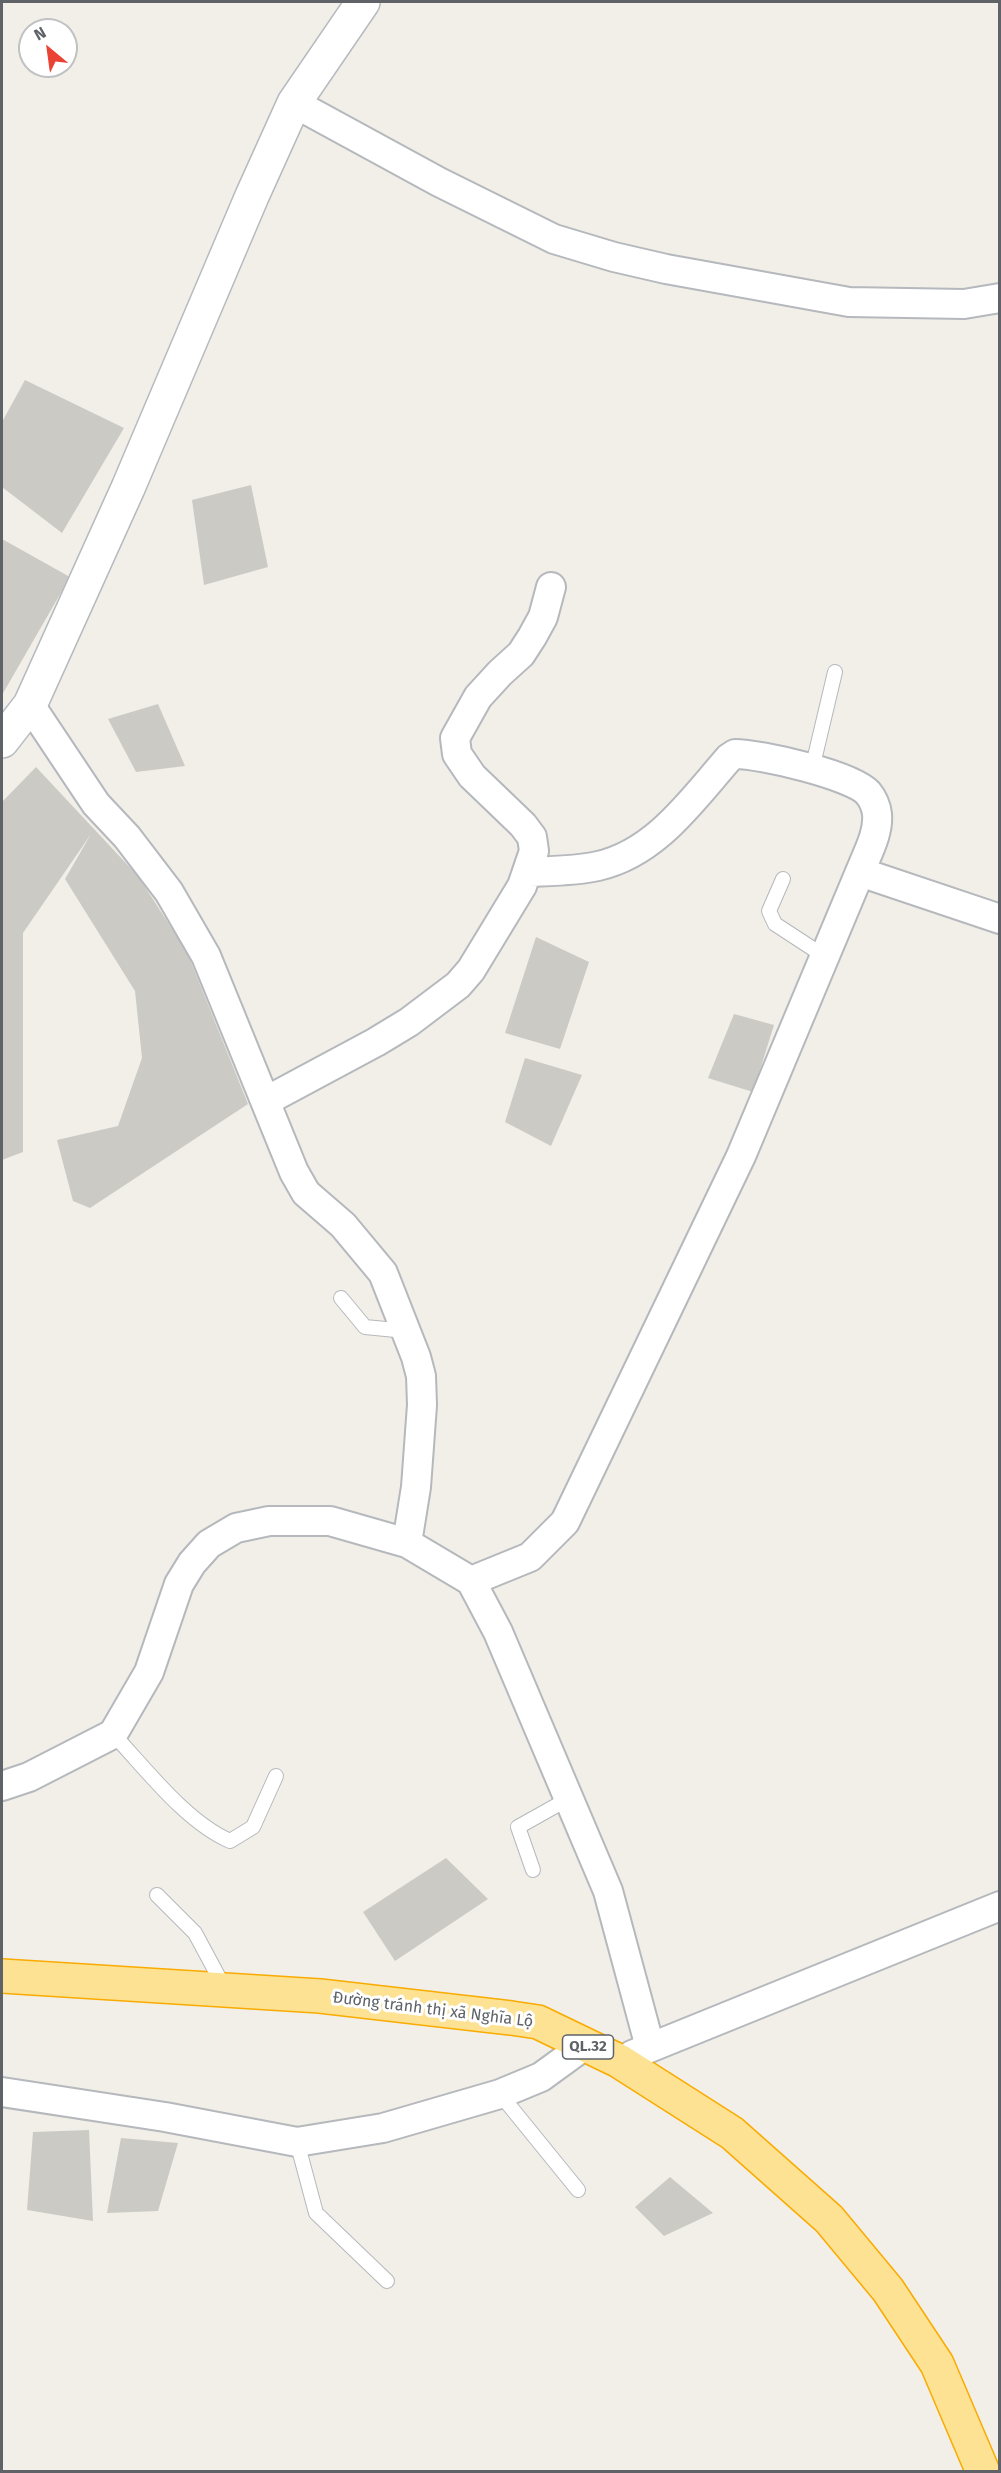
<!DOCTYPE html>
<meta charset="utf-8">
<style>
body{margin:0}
#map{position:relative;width:1001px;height:2473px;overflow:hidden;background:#f1efe8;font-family:"Fira Sans",sans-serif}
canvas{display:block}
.frame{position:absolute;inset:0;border:3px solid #5f6368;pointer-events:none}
.north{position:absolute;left:18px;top:18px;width:60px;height:60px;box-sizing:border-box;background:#fff;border:2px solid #bfc1c3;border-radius:50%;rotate:331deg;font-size:16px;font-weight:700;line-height:24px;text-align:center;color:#5f6368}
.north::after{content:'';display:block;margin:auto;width:21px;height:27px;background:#ea4335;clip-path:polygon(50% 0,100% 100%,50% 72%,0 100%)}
</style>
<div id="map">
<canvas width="1001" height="2473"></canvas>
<div class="frame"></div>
<div class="north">N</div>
</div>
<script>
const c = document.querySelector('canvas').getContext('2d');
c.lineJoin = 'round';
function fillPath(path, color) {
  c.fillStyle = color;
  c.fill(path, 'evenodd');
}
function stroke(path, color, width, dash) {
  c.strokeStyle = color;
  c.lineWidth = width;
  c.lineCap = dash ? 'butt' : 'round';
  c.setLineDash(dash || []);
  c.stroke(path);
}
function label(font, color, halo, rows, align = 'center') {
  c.font = font + ' "Fira Sans",sans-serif';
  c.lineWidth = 6;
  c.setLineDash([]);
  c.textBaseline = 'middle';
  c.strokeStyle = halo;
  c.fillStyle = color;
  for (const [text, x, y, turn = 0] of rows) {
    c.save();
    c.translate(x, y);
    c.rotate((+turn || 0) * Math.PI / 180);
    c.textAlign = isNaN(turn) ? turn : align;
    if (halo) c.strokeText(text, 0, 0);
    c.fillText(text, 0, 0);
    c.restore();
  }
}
const building = new Path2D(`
 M25,380L124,428L62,533L2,487V422Z
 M251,485L268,567L204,585L192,500Z
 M2,539L70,577L2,695Z
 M158,704L185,766L136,772L108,719Z
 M36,767L138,876L187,952L248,1104L90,1208L73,1201L57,1140L118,1126L142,1058L135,991L65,879L91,834L23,933V1152L2,1160V802Z
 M536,937L589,962L560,1049L505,1033Z
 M734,1014L774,1025L753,1092L708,1078Z
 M525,1058L582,1075L551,1146L505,1122Z
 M446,1858L488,1899L395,1961L363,1912Z
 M89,2130L93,2221L27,2210L33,2132Z
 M121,2138L178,2143L158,2211L107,2213Z
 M670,2177L713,2213L664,2236L635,2207Z`);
const lane = new Path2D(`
 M812,769L835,672
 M783,879L769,911L775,924L824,956
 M341,1298L365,1327L406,1331
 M113,1734C146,1769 186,1822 230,1841L253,1827L276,1776
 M533,1870L518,1827L568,1799
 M157,1895L195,1933L224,1987
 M500,2094L578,2190
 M297,2142L316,2213L387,2281`);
const street = new Path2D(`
 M294,103L439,182L554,239L614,257L666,269L849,302L964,304L1000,298
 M30,705L96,804L127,837L169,892L206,956L294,1172L306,1193L343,1225L383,1273L416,1357L421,1376L422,1405L416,1487L407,1543
 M860,872L1000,919
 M266,1101L376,1042L409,1022L458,985L471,970L522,886L534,851L532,837L523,825L472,776L457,754L455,738L478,697L500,673L521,654L532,637L543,617L551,587
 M471,1581L530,1557L565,1522L741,1156L860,872C867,854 879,833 877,814C876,806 873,799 868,793C852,775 760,754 735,754L729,758C692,800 656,853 598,866C576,871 551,871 529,872
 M2,1786L29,1777L113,1734L149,1672L179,1584L192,1563L209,1544L236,1528L269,1521H330L407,1543L471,1581L498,1632L608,1891L650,2047
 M632,2055L1000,1906
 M2,2092L165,2117L297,2142L383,2128L500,2094L541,2077L585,2045`);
const secondary = new Path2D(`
 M2,741L30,705L128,488L252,196L294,103L363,2`);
const highway = new Path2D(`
 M2,1976L320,1996L511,2018L538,2022L619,2061L732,2133L829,2219L888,2290L937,2364L983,2472`);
const shields = [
 [588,2047,51]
];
const shieldNames = [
 ["QL.32",588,2047]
];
const streetNames = [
 ["Đường tránh thị xã Nghĩa Lộ",433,2010,7]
];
fillPath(building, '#cccac5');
stroke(lane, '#b5b8bc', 16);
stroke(street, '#b5b8bc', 32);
stroke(secondary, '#b6babf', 36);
stroke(highway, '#f9ab00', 36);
stroke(lane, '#fff', 14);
stroke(street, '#fff', 28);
stroke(secondary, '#fff', 33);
stroke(highway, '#fde293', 33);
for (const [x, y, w] of shields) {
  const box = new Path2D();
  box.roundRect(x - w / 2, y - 12, w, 24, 4.5);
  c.fillStyle = '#fff';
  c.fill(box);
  stroke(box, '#5f6368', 1.5);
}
label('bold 15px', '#5f6368', null, shieldNames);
label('16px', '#5f6368', '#fff', streetNames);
</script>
